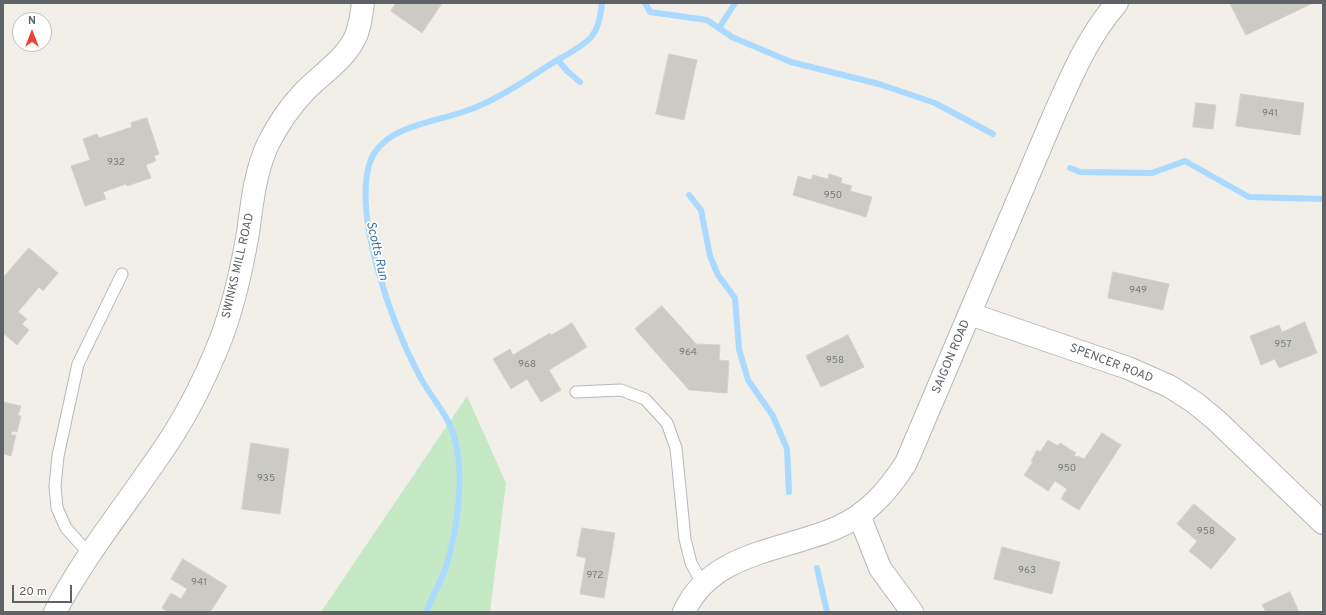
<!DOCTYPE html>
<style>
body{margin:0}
#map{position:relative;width:1326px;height:615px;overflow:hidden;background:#f1efe8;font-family:Overpass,sans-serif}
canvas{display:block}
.frame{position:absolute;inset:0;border:4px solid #5f6368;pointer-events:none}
.north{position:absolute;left:12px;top:12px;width:40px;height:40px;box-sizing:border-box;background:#fff;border:1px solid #bfc1c3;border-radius:50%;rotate:0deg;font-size:11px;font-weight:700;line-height:16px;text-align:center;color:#5f6368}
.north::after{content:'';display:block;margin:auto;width:14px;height:18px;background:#ea4335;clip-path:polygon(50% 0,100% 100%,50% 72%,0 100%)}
.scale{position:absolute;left:12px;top:585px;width:60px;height:18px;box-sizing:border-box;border:2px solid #5f6368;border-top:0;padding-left:5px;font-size:12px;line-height:14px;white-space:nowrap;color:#5f6368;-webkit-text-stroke:3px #fff;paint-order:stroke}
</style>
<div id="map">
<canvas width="1326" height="615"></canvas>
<div class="frame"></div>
<div class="north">N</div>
<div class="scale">20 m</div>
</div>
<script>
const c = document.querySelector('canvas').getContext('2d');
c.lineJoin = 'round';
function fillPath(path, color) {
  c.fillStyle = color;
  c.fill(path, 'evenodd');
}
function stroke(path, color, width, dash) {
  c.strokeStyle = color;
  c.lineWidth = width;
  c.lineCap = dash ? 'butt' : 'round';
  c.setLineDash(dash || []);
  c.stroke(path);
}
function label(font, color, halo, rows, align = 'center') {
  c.font = font + ' Overpass,sans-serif';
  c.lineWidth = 3.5;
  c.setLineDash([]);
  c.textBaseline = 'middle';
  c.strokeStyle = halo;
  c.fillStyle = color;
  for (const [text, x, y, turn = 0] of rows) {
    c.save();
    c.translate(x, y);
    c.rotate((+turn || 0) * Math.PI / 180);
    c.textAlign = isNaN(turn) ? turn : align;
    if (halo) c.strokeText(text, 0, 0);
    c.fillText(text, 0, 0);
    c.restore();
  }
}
const green = new Path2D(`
 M467,396L506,483L490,612H321Z`);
const stream = new Path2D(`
 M645,3L650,12L707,20L732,37L791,62L879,84L935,103L993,134
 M719,28L735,3
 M558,60L567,71L580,82
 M1070,168L1080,172L1152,173L1185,161L1249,197L1323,199
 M689,195L701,210L710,256L718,275L735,298L739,349L748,380L773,416L787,449L789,492
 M817,568L827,612
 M426,612C432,598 439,584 445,570C457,533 465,477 455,440C449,414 429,396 418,373C392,323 354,220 369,165C380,127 431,123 463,112C497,101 527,79 557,60C568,54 584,46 592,36C599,27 601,14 602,3`);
const building = new Path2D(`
 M396,3H442L422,33L391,11Z
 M1230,3H1313L1246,35Z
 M669,54L697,60L684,120L656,114Z
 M1241,94L1304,103L1300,135L1236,126Z
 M1196,103L1216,105L1213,129L1193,127Z
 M147,118L159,154L154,156L156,161L146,165L151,178L127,186L126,184L103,192L106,199L85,206L71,166L90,160L83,139L97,134L99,138L132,127L131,123Z
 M829,174L842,178L841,183L852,186L850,191L872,197L866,217L793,195L798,176L811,180L813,175L828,179Z
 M29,248L58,273L43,291L39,287L18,312L27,319L22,324L29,330L17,345L3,333V278Z
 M1113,272L1169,284L1163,310L1108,298Z
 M662,306L696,344L720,345L719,360L729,361L727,393L689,390L635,329Z
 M1305,322L1317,353L1279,368L1275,359L1261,365L1250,336L1279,325L1282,332Z
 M572,323L587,347L549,370L561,390L541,402L527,379L511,389L493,359L510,349L513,355L550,333L551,335Z
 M848,335L864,367L821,387L806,356Z
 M3,402L21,406L18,415L21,416L17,432L12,431L11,435H16L11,456L3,454Z
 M1102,433L1121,445L1079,510L1061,499L1067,489L1055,481L1048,491L1024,475L1033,462L1031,461L1037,450L1040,452L1048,440L1058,446L1060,443L1076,453L1074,455L1077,457L1078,456L1084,459Z
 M251,443L289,449L280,514L242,509Z
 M1194,504L1236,539L1211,569L1189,551L1197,541L1177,524Z
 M582,528L615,533L604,598L580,594L586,558L577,556Z
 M1002,547L1060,562L1052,594L994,579Z
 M183,559L227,586L210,612H168L162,608L171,593L181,599L187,589L171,579Z
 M1290,592L1299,612H1266L1262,605Z`);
const service = new Path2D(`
 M576,392L621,390L645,399L667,423L676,448L685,539L691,563L703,585
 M90,555L66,528L57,508L55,486L58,456L78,364L122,274`);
const minor = new Path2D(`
 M970,314L1128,368L1169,386L1194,402L1216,420L1323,523
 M859,515L880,568L912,612
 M684,612C711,552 783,551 836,528C867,515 888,491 906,463L1054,115C1072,75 1088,36 1117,3`);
const tertiary = new Path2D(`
 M55,612C88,549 135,494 173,435C190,408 204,380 216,351C232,314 241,273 248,233C252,203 255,172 268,144C277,126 289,108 303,93C320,75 342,62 354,40C360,29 361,16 363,3`);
const numberNames = [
 ["941",1270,114],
 ["932",116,163],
 ["950",833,196],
 ["949",1138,291],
 ["957",1283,345],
 ["964",688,353],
 ["958",835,361],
 ["968",527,365],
 ["950",1067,469],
 ["935",266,479],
 ["958",1206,532],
 ["963",1027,571],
 ["972",595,576],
 ["941",199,583]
];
const streetNames = [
 ["SWINKS MILL ROAD",239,266,-77],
 ["SAIGON ROAD",952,357,-67],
 ["SPENCER ROAD",1111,364,21]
];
const waterNames = [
 ["Scotts Run",376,251,77]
];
fillPath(green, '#c5e8c5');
stroke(stream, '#aadaff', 6);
fillPath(building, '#cccac5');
stroke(building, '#d6d1c6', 1);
stroke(service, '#b5b8bc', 13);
stroke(minor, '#b5b8bc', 24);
stroke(tertiary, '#b5b8bc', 24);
stroke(service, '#fff', 11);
stroke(minor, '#fff', 22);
stroke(tertiary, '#fff', 22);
label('10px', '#7a7d7f', null, numberNames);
label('12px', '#5f6368', '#fff', streetNames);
label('italic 13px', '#4174aa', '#fff', waterNames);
</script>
